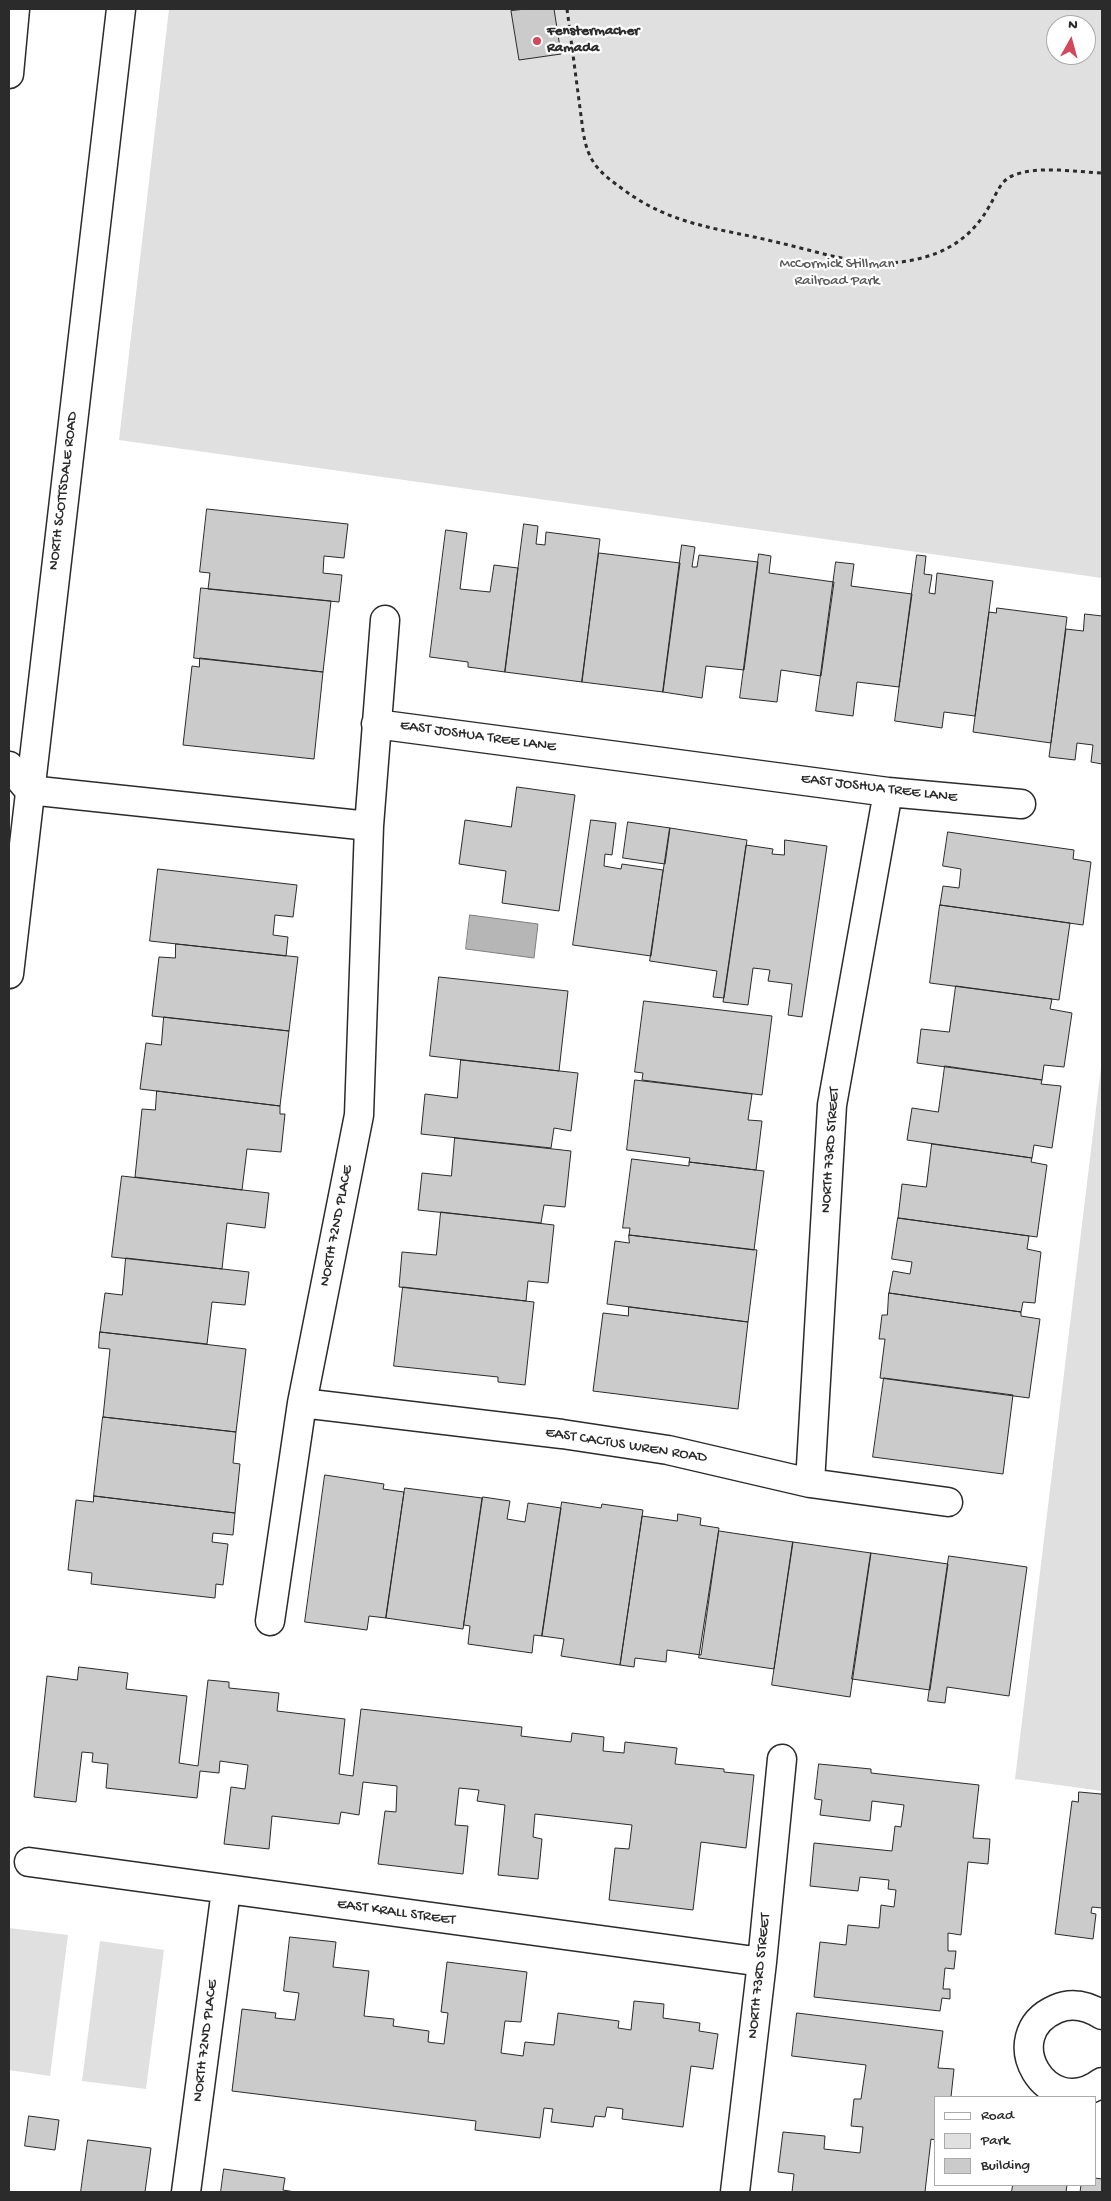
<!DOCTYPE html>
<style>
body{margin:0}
#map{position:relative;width:1111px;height:2201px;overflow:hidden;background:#fff;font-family:"Gochi Hand",sans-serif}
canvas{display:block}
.frame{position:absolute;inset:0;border:10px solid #2b2b2b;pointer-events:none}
.legend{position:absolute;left:934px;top:2096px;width:162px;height:90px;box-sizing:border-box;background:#fff;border:1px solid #aaa;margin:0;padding:6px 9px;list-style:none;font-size:15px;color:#2b2b2b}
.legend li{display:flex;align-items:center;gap:10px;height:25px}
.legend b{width:25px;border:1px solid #aaa}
.north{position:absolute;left:1046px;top:15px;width:50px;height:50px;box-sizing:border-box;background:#fff;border:1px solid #aaa;border-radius:50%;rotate:7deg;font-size:14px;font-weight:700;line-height:20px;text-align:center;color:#2b2b2b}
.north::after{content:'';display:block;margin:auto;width:18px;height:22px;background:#d1495b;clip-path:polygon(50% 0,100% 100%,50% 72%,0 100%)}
</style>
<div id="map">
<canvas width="1111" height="2201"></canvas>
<div class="frame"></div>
<ul class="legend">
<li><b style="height:6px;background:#fff"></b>Road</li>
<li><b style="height:14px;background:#e0e0e0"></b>Park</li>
<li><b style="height:14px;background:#cbcbcb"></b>Building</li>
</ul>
<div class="north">N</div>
</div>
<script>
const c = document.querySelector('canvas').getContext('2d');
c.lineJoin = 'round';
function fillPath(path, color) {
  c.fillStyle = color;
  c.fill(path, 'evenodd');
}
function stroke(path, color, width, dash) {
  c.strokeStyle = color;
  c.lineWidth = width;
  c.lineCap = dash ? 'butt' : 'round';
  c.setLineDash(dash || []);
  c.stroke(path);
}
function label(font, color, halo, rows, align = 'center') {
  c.font = font + ' "Gochi Hand",sans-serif';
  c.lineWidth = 4.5;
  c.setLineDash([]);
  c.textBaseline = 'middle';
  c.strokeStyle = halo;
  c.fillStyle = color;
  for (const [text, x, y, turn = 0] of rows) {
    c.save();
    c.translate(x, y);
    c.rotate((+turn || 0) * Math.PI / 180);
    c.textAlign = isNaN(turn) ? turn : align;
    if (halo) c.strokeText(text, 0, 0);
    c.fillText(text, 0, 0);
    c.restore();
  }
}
const green = new Path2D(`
 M169,9H1102V578L119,440ZM1056,25H1086V55H1056Z
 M1102,1059V1791L1015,1779Z
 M9,1928L68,1935L50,2076L9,2070Z
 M100,1941L164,1950L146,2089L82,2081Z`);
const water = new Path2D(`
 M470,915L538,924L534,958L466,949Z`);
const building = new Path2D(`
 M526,9H554L561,54L519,60L511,11Z
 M207,509L348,524L344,558L324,556L323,573L342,575L339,602L208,589L210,573L200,572Z
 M524,524L538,526L536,544L545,545L546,532L600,539L582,682L505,672Z
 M446,530L467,533L460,589L490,592L494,565L518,568L505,672L468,667V662L430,657Z
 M682,545L695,547L692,567H697L699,555L758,562L744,670L706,666L702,698L663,692Z
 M599,553L680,563L663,692L582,682Z
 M759,554L771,556L769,573L834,582L821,676L781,670L777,702L740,698Z
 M917,555L926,556L924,574L932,575L929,593L935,594L937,573L993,581L975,716L944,712L942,728L895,721Z
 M836,562L854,564L851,586L912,594L899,687L857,682L853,716L816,711Z
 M201,588L331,601L323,672L194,658Z
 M997,608L1067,617L1051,743L973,732L989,612L996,613Z
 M1085,614L1102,616V764L1091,762L1093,745L1077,743L1075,760L1049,757L1066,629L1083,631Z
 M200,658L323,672L314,759L183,745L192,666L199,667Z
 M517,787L575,795L559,911L502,903L506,871L459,864L465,820L511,827Z
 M591,820L616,823L612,855L605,854L604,866L621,869L622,864L663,870L651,956L573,945Z
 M628,822L670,828L665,864L623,858Z
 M670,828L747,840L724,998L713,997L717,971L650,961Z
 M948,832L1074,850L1073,859L1091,862L1083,925L940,905L943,886L959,888L961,869L943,866Z
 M785,840L827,846L802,1017L788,1015L792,984L768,981L770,970L753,968L748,1005L723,1002L746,845L773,849L772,854L784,855Z
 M158,869L297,885L293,917L275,915L273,935L288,937L286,956L150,941Z
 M940,905L1070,923L1059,1000L930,983Z
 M176,944L298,957L289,1031L152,1016L159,957L175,958Z
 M439,977L568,991L559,1071L430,1056Z
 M956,986L1052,999L1050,1009L1072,1013L1064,1067L1044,1065L1042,1080L917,1063L921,1029L949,1032Z
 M644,1001L772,1016L762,1095L642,1080L643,1073L635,1072Z
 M164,1017L289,1031L280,1106L140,1089L146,1043L161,1045Z
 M461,1060L578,1073L571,1131L554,1128L551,1148L421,1134L425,1094L457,1098Z
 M945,1066L1042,1080L1041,1084L1061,1086L1052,1148L1034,1145L1032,1158L907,1140L912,1108L938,1112Z
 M635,1080L752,1094L748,1120L762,1121L756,1170L689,1162L690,1158L627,1150Z
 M157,1091L280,1106V1114H285L281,1152L247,1149L242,1190L135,1177L142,1109L155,1110Z
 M455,1138L571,1151L565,1207L544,1205L541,1223L418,1210L422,1173L451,1176Z
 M932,1144L1032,1158L1031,1162L1047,1165L1037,1237L898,1218L902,1184L926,1187Z
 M632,1159L689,1166V1162L764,1171L754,1250L629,1235L630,1228H623Z
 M122,1176L269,1193L265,1228L227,1223L222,1269L112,1257Z
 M441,1212L554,1225L548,1283L528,1281L526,1301L399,1287L402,1252L436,1255Z
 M898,1218L1029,1236L1027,1249L1041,1252L1035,1303L1023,1302L1021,1312L889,1293L893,1271L910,1274L912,1262L892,1259Z
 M629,1235L757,1250L748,1322L607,1304L615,1241L629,1243Z
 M126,1258L249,1272L245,1305L212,1302L207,1344L100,1332L105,1293L122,1295Z
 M403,1287L534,1302L525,1385L498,1382V1377L394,1366Z
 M889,1293L1021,1312V1316L1040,1319L1029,1398L880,1378L885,1339H879L882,1315H887Z
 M629,1307L748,1322L738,1409L593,1391L603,1313L628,1316Z
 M100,1332L246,1349L236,1432L103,1417L110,1349L99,1348Z
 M884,1378L1013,1395L1003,1474L873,1457Z
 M103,1417L236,1432L233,1463L240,1464L235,1513L94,1496Z
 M325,1475L384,1484L383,1489L404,1492L386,1618L369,1616L367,1630L305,1622Z
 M405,1488L482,1498L463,1629L386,1618Z
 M94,1496L235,1513L233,1535L213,1533L212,1542L228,1544L223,1585L216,1584L215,1598L91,1584L92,1573L68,1570L76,1500L93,1502Z
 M483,1497L510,1501L507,1519L525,1522L528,1503L561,1508L542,1636L534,1635L532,1653L468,1644L470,1626L464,1625Z
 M562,1502L601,1508L602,1504L643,1510L620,1665L561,1656L564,1639L542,1636Z
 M678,1514L701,1518L700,1525L719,1528L701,1655L667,1650L666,1662L635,1658L634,1667L620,1665L642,1516L677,1521Z
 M719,1531L793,1542L774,1669L699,1658Z
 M793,1542L871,1553L850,1697L772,1685Z
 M871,1553L948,1564L930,1690L852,1679Z
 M949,1556L1027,1567L1009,1696L947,1687L945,1703L928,1701Z
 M79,1667L128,1673L126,1689L187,1696L179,1763L198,1766L208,1680L229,1682V1688L279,1693L277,1711L345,1719L339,1774L353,1776L361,1709L522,1727L521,1736L571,1742L572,1733L604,1737L603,1751L624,1753L625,1742L677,1748L675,1764L724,1769V1772L754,1775L746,1848L701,1842L693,1910L609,1900L615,1848L629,1849L632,1825L535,1814L533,1837L542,1839L538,1879L498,1875L505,1805L477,1801L479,1790L459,1788L455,1825L468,1826L463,1874L378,1864L385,1811L396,1812L397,1786L363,1782L359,1815L341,1812L339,1824L272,1816L269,1849L224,1844L231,1787L245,1789L248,1765L220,1761L219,1773L200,1771L197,1798L106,1788L108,1764L92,1762L93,1753L82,1752L76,1802L34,1797L47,1676L77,1680Z
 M819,1764L871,1769V1773L979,1785L973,1838L990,1839L988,1864L968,1862L961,1935L948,1933V1951H956L954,1969L945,1968L943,1989H950V1999L942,1998L940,2011L814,1997L820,1942L846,1945L848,1925L879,1928L881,1905L894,1907L896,1890L888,1889L889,1880L860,1877L858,1891L810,1886L814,1843L892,1851L895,1826L901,1827L904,1805L872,1801L870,1821L820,1815L822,1800L815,1799Z
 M1079,1792L1101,1794L1102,1797V1908L1092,1907L1091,1913L1096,1914L1093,1939L1055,1934L1072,1801L1078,1802Z
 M290,1937L336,1942L333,1967L369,1971L364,2016L394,2019L393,2026L429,2031L428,2042L444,2044L448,2013L441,2012L447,1962L527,1972L521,2022L505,2021L501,2053L523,2056L525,2042L554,2045L558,2013L619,2021L618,2028L631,2030L634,2001L664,2004L663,2018L700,2023L699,2031L718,2034L713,2069L691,2066L683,2127L622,2119L623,2109L607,2107L605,2117L595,2116L593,2127L551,2122L553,2109L544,2108L540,2138L475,2130L476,2121L232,2091L242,2009L276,2013L275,2018L295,2020L299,1993L284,1991Z
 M797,2013L943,2031L938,2068L954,2069L951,2097H935V2140L931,2139L925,2192H792L794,2174L778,2172L783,2132L825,2136L824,2149L860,2153L863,2127L851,2126L854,2099H861L866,2065L792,2056Z
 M29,2116L59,2120L55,2150L25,2146Z
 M88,2140L151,2148L145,2192H81Z
 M224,2169L285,2178L283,2190L295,2192H221Z
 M1095,2178L1102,2179V2192H1080L1081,2185H1095Z
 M1013,2185H1067L1066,2192H1012Z`);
const path = new Path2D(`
 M567,9L583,131C588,163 599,172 624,190C673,226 719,228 776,242C820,252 868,270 913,260C948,253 973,236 990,205C996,195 1000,181 1012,176C1037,165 1076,172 1102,173
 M557,29L570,28`);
const minor = new Path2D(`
 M376,724L888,792L1021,804
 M29,790L369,826
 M302,1403L562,1434L668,1450L810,1483L948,1502
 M810,1483L832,1105L888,792
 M270,1621L302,1403L359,1115L369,826L385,620
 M29,1862L762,1962
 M1102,2015C1088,2006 1072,2002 1056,2009C996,2035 1046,2124 1102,2082
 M186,2192L226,1890
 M735,2192L762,1962L782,1759`);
const primary = new Path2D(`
 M9,74L15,9
 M9,766L29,790
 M9,974L121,9`);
const markers = [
 [537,41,5,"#d1495b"]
];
const poiNames = [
 ["Fenstermacher",547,32],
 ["Ramada",547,49]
];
const parkNames = [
 ["McCormick Stillman",837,265],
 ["Railroad Park",837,282]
];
const streetNames = [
 ["NORTH SCOTTSDALE ROAD",64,491,-83],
 ["EAST JOSHUA TREE LANE",478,737,8],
 ["EAST JOSHUA TREE LANE",879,789,7],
 ["NORTH 73RD STREET",831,1150,-86],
 ["NORTH 72ND PLACE",337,1226,-79],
 ["EAST CACTUS WREN ROAD",626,1446,9],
 ["EAST KRALL STREET",396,1913,8],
 ["NORTH 73RD STREET",760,1976,-84],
 ["NORTH 72ND PLACE",206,2041,-83]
];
fillPath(green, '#e0e0e0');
fillPath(water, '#b6b6b6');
stroke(water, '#7e7e7e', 1);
fillPath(building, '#cbcbcb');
stroke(building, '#2b2b2b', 1);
stroke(minor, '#2b2b2b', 31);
stroke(primary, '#2b2b2b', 31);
stroke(path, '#2b2b2b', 3, [4, 4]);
stroke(minor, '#fff', 28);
stroke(primary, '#fff', 28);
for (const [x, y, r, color] of markers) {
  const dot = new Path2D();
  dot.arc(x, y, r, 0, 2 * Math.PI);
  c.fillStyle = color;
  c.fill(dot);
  stroke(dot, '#fff', 2);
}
label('bold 15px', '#2b2b2b', '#fff', poiNames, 'left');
label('15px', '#585858', '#fff', parkNames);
label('15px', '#2b2b2b', '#fff', streetNames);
</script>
